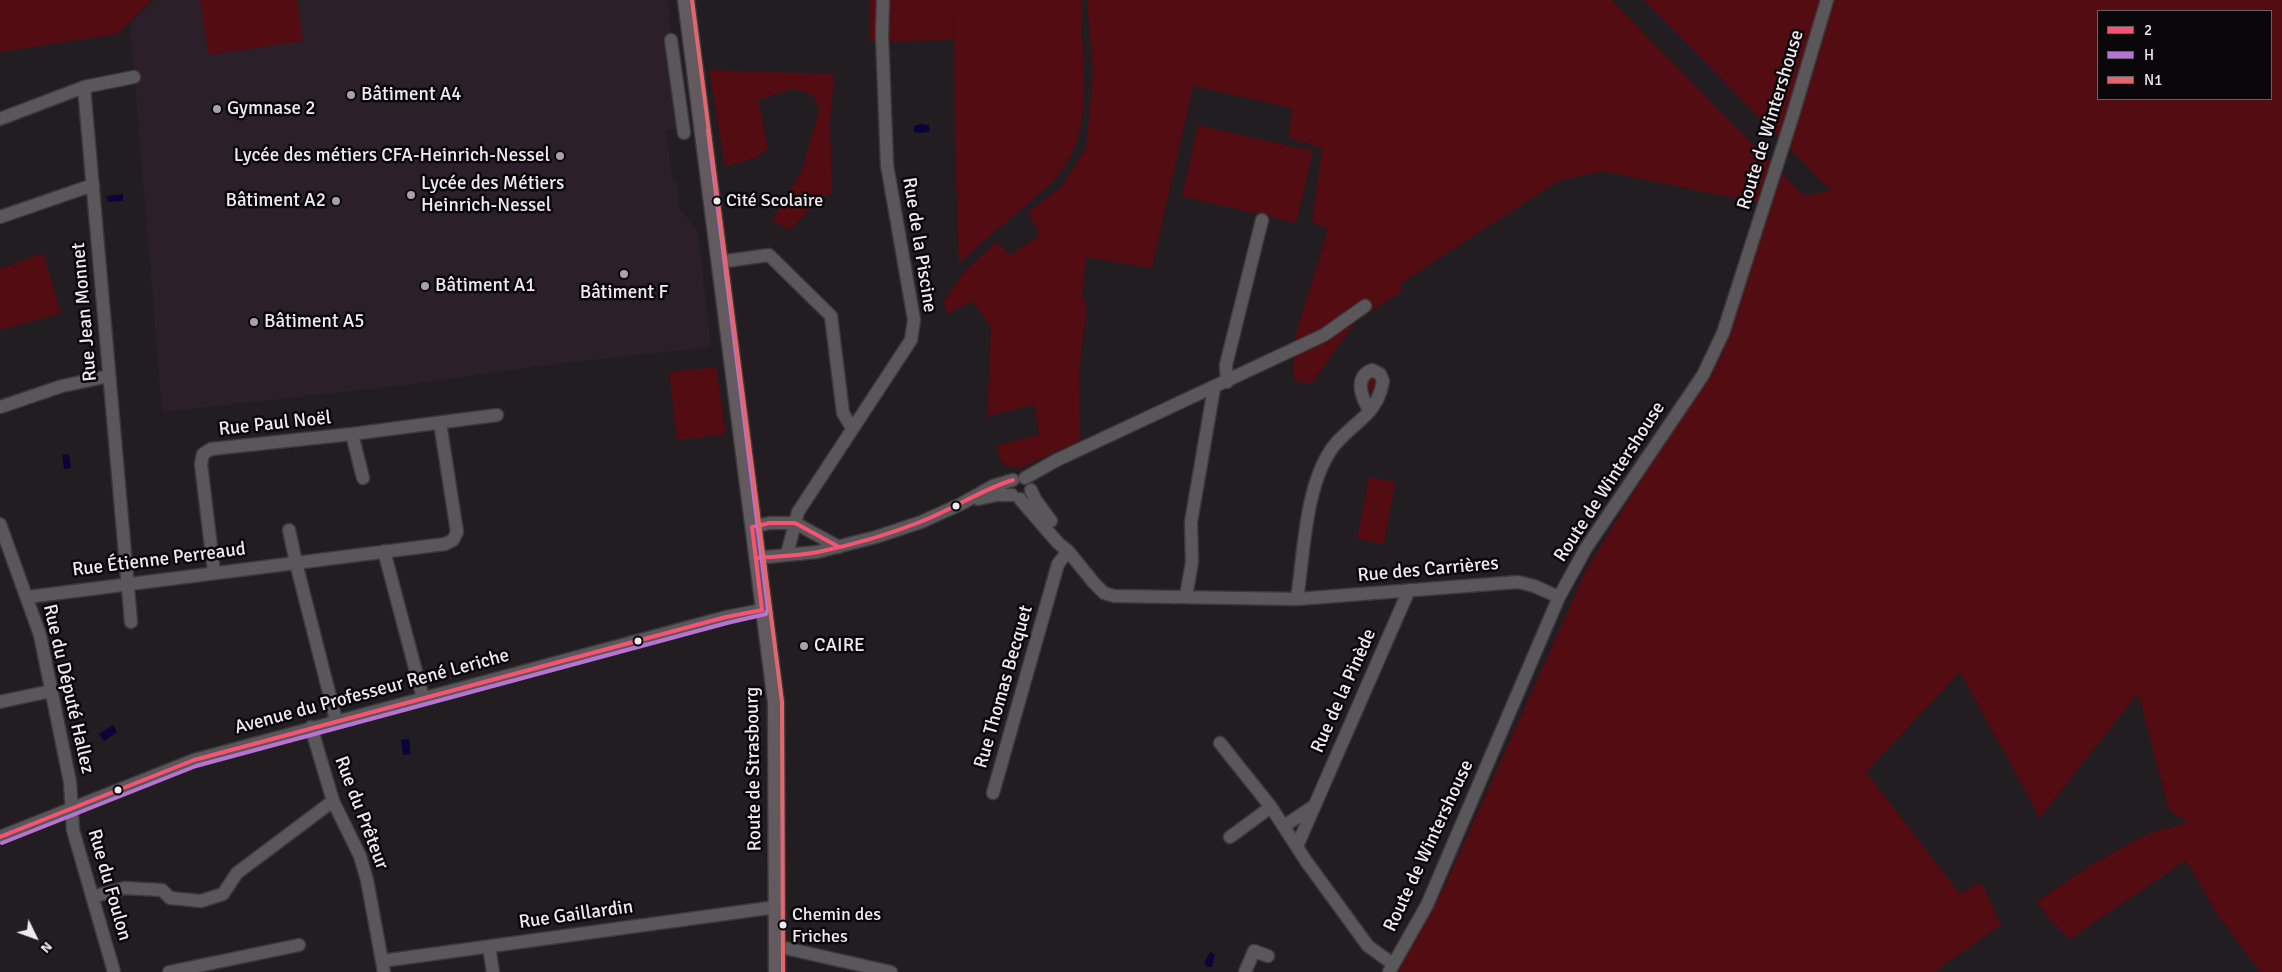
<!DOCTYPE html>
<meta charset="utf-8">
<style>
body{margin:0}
#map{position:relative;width:2282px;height:972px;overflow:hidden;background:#221d21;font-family:Signika,sans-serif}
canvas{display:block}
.legend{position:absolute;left:2097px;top:10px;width:175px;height:90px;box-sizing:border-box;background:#0a070a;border:1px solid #666265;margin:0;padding:6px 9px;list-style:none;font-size:15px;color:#efeaee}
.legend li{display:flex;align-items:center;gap:10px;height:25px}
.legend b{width:25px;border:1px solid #666265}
.north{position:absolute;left:10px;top:912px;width:50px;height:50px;-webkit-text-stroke:4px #0a070a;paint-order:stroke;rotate:132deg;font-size:14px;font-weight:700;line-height:20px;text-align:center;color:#efeaee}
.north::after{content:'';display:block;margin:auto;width:18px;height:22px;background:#efeaee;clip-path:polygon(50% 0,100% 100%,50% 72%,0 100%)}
</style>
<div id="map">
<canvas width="2282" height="972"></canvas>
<ul class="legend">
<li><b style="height:6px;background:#f65372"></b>2</li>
<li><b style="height:6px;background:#b673d3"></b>H</li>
<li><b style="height:6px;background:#e2666b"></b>N1</li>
</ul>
<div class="north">N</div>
</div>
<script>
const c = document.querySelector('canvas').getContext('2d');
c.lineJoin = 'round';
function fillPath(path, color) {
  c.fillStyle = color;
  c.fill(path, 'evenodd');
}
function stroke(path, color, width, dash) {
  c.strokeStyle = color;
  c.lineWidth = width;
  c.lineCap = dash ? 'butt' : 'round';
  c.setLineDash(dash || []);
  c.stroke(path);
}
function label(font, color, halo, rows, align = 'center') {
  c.font = font + ' Signika,sans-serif';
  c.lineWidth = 5;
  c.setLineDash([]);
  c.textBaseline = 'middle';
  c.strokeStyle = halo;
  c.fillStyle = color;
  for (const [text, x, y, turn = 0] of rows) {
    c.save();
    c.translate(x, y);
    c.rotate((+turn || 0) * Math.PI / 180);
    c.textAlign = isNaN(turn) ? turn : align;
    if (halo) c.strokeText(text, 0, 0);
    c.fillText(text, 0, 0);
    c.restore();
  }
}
const built = new Path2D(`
 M155,0H668L679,128L666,131L673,182H676L680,209L698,232L711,347L546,365L406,385L162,412L130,23Z`);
const green = new Path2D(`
 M0,0H152L117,34L0,52Z
 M200,0H297L303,41L209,55Z
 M869,0H953V40L869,42Z
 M954,0H1081C1080,60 1100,136 1051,183C1021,211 988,235 959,264L955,150Z
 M1087,0H1611L1804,196L1831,191L1644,0H2282V972H2260L2215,911L2186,860L2070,939L2050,920L2037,902C2073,876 2111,851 2151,833C2163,828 2177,827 2188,823L2169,810L2138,693L2040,818L1960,672L1866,772L1960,894L1981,882L2001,925L1934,972H1398L1444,888L1585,572L1689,401L1723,354L1759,203L1603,171L1558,181L1401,283V292L1357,320L1311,384L1293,380L1295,337L1328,229L1312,222L1322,148L1289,138L1292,108L1193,86L1152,268L1086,257L1082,296L1087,308L1079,370L1080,440L1023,467L1003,466L996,446L1039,435L1034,404L987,417L991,328L973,301L946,314L944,301L963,273L996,242L1011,255L1040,235L1028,212L1061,187L1086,148L1093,73ZM2098,11H2271V99H2098Z
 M709,70L834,74L830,124L832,194L824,196L789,230L772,221L802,170L819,110L813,95L794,88L758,100L768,149L755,158L725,167Z
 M1198,125L1313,151L1296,223L1182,196Z
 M43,253L61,313L0,330V269Z
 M716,367L726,434L677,440L669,372Z
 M1364 384a7 7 0 1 1 14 0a7 7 0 1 1-14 0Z
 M1369,477L1395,482L1384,544L1357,539Z`);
const water = new Path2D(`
 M921,124L929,125L930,131L922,133L914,132V126Z
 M123,194V201L108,202L107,196Z
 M69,454L71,468L64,469L62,455Z
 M113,725L117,732L104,741L99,734Z
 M409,739L411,754L403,755L401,740Z
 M1210,952L1215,954L1212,967H1208L1204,963Z`);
const minor = new Path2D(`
 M671,40L684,133
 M84,87L134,77
 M0,119L84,87L131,622
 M0,217L93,185
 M719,262L769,255L831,316L843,413L852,428
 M1227,382L1226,365L1262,220
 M0,407L62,386L109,376
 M352,434L363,478
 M1025,478L1057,460L1324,335L1365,306
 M1031,490L1035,499L1051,521
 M978,499L997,495H1012
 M1020,499L1058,543L1068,551L1094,583L1104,593L1114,596L1297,599L1518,582L1534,586L1559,597
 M0,524L40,635L70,782L73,830L114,972
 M752,527L770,523H795L839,547
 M289,530L297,567L336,720
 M384,551L423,698
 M787,554L798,512L911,340L914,320L887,165L882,35L883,0
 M757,558L817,552L876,537L921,522L961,504L993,486L1013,480
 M214,572L201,464L203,454L211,449L352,434L497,415
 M1186,596L1192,562L1191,522L1214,388
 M28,597L445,544L453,540L457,532L440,423
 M1297,599C1304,553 1305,485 1333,447C1342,435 1355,426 1366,415C1375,406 1381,394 1383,381L1380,374L1372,370C1353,377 1362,399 1370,411
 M0,702L51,691
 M311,727L333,801L360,856L367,880L384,972
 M1220,743L1271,807L1306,861L1368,946L1393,964
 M993,793L1058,564L1068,551
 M1284,826L1314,806
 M0,837L194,760L726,617L762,610
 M1230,837L1271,807
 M1297,846L1409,590
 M92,897L124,888L162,890L170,898L201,901L223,894L237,873L333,801
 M776,946L891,972
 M489,947L493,972
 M382,961L776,907
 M169,972L299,945
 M1245,972L1254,951L1268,956
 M1389,972L1427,905L1559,597L1586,548L1703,375L1723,333L1791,121L1827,0`);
const major = new Path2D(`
 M686,0L776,703L777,972`);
const bus1 = new Path2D(`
 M757,558C777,556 798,556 818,552C852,545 887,535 920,522C952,510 980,490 1013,480
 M0,837L194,760L726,617L762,610L752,527L770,523H795L839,547`);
const bus2 = new Path2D(`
 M2,843L196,766L727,623L766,614L768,609L708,130`);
const bus3 = new Path2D(`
 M692,0L782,702L783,972`);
const markers = [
 [351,95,5,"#a7a2a6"],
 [217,109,5,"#a7a2a6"],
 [560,156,5,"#a7a2a6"],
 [411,195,5,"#a7a2a6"],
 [336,201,5,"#a7a2a6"],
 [717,201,4.5,"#efeaee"],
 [624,274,5,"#a7a2a6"],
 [425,286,5,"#a7a2a6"],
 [254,322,5,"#a7a2a6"],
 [956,506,4.5,"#efeaee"],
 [638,641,4.5,"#efeaee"],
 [804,646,5,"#a7a2a6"],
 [118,790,4.5,"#efeaee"],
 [783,925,4.5,"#efeaee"]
];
const busNames = [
 ["Cité Scolaire",726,201],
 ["Chemin des",792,915],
 ["Friches",792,937]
];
const poiNames = [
 ["Bâtiment A4",361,95],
 ["Gymnase 2",227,109],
 ["Lycée des métiers CFA-Heinrich-Nessel",550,156,"right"],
 ["Lycée des Métiers",421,184],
 ["Heinrich-Nessel",421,206],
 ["Bâtiment A2",326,201,"right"],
 ["Bâtiment A1",435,286],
 ["Bâtiment F",624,293,"center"],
 ["Bâtiment A5",264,322],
 ["CAIRE",814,646]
];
const streetNames = [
 ["Route de Wintershouse",1771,120,-73],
 ["Rue de la Piscine",919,245,81],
 ["Rue Jean Monnet",85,312,-95],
 ["Rue Paul Noël",275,424,-6],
 ["Route de Wintershouse",1610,482,-57],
 ["Rue Étienne Perreaud",159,560,-7],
 ["Rue des Carrières",1428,570,-5],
 ["Rue Thomas Becquet",1004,687,-74],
 ["Rue du Député Hallez",68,689,77],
 ["Rue de la Pinède",1344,691,-66],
 ["Avenue du Professeur René Leriche",372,692,-15],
 ["Route de Strasbourg",754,769,-91],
 ["Rue du Prêteur",361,813,69],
 ["Route de Wintershouse",1429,846,-65],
 ["Rue du Foulon",109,885,74],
 ["Rue Gaillardin",576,915,-8]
];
fillPath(built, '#2b2029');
fillPath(green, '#530c11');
fillPath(water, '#0b0439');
stroke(minor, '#3c383b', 15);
stroke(major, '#3c383b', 19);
stroke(minor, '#5a575a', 12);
stroke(major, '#635a5f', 16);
stroke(bus1, '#f65372', 4);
stroke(bus2, '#b673d3', 4);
stroke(bus3, '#e2666b', 4);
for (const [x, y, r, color] of markers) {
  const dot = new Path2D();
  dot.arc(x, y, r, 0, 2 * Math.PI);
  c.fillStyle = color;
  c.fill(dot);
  stroke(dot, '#0a070a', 2);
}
label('18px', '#efeaee', '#0a070a', busNames, 'left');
label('19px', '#efeaee', '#0a070a', poiNames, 'left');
label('19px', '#efeaee', '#0a070a', streetNames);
</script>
